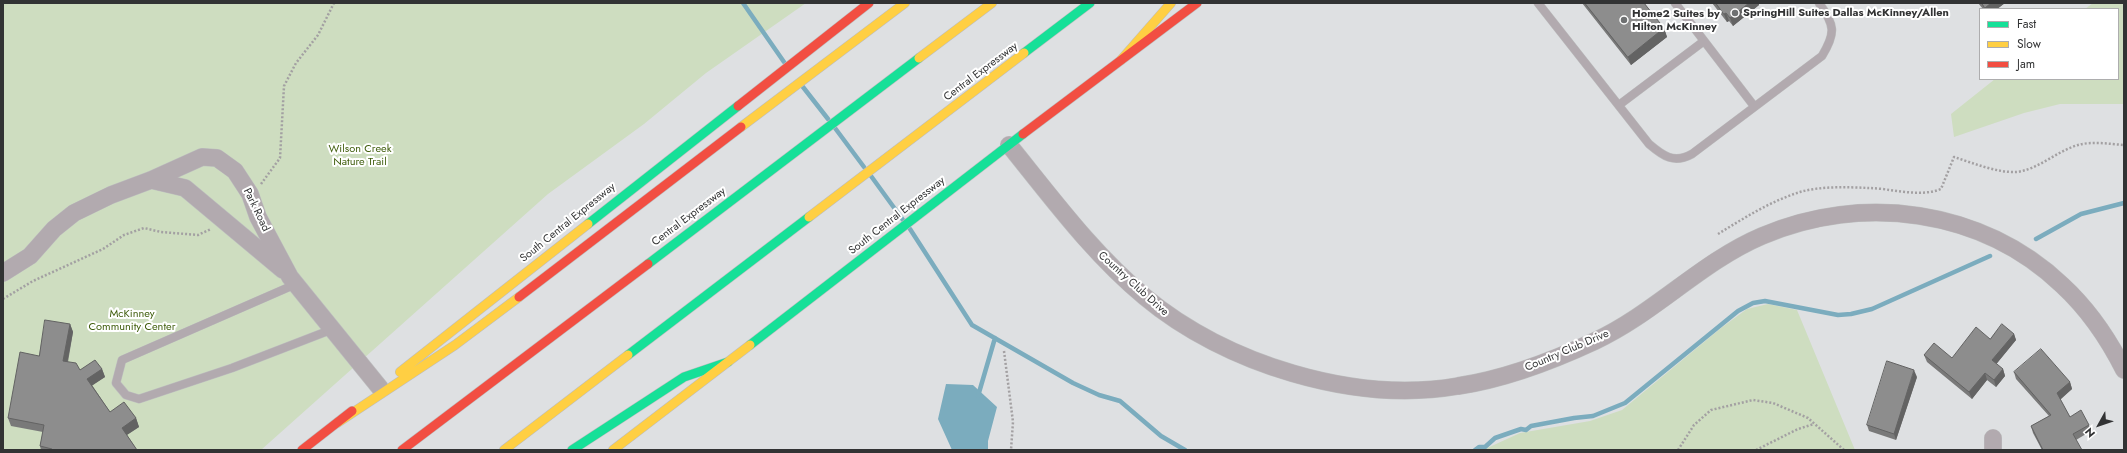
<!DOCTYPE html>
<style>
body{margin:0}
#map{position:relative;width:2127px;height:453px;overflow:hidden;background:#dee0e2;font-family:Jost,sans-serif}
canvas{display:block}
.frame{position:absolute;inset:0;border:4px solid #323334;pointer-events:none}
.legend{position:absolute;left:1979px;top:8px;width:140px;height:72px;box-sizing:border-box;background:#fff;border:1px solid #adadae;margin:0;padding:5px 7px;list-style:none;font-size:12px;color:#323334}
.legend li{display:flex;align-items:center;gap:8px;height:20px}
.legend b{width:20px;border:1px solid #adadae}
.north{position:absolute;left:2079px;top:405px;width:40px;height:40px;-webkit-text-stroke:3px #fff;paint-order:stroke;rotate:230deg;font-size:11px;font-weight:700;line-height:16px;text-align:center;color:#323334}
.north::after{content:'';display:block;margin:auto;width:14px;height:18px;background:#323334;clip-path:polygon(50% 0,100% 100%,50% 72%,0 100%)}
</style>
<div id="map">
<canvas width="2127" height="453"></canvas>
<div class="frame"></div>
<ul class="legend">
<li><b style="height:5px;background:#16e098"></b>Fast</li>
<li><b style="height:5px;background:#ffcf43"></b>Slow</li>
<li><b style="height:5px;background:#f24e42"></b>Jam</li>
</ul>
<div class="north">N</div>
</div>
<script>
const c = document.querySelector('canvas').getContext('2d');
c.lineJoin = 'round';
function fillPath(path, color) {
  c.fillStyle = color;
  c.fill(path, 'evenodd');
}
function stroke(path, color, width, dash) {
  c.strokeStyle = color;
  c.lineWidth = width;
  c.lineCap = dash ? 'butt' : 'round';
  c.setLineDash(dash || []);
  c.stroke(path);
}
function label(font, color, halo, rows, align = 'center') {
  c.font = font + ' Jost,sans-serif';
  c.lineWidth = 4;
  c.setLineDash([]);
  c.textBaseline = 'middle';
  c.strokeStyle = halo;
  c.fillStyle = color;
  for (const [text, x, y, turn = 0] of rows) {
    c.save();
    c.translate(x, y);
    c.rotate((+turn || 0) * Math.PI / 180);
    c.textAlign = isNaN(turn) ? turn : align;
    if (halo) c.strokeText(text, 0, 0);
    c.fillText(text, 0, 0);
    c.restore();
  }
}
const green = new Path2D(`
 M3,3H806L706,73L644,124L548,194L261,450H3Z
 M2093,3H2124V104H2060L2024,113L1954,137L1951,114L1995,79H2118V9H2085Z
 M1768,304L1797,310L1855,450H1483L1520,433L1590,421L1622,410L1721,328L1747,309Z`);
const water = new Path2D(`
 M946,384L973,385L997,407L988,441V450H952L938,419Z`);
const stream = new Path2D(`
 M743,3L784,62
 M803,87L828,119
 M835,128L864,167
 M871,176L903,220
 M910,229L972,325L1073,383L1099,395L1120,401L1161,436L1185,450
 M2036,239L2081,214L2124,203
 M978,396L995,338
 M1475,450L1479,447H1485L1495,438L1521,429L1526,430L1531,426L1574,418L1593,416L1625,403L1738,311L1753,303L1765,301L1838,315L1851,314L1872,309L1990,256`);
const path = new Path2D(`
 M261,184L280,158L284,86L296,63L318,35L334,3
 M1718,234C1744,218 1771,201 1800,192C1821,186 1847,187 1868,188C1890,188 1919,198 1941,189L1954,157C1973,163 1997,173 2017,172C2039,169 2057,151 2078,145C2092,141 2110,144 2124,145
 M3,299L33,281L103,249L124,235L144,228L161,232L198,235L211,229
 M1004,351L1013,422L1011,450
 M1678,450L1694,425L1711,410L1753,400L1773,403L1808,418L1844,450
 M1756,450L1798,429L1814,424`);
const lane = new Path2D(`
 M1538,3L1649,144C1663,156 1674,164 1692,154L1822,56C1836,33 1835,25 1819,3
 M1675,3L1754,106
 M1619,105L1704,41
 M296,284L122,360L116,383L126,395L139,399L232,368L333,329`);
const street = new Path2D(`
 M1009,145C1052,198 1092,253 1145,297C1225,364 1355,404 1458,386C1506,379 1552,361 1595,341C1655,313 1701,262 1762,236C1862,193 1982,209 2062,285C2088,309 2108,338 2124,370
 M151,180L185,188L283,270
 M3,273L30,256L54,229L74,213L111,195L151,180L202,157L217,158L235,171L250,194L258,217L290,277L380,388
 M1993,450V438`);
const fast = new Path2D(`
 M1024,53L1090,3
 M588,224L738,106
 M648,264L919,58
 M750,345L1023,134
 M628,355L809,217
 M572,450L684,377L728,362`);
const slow = new Path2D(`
 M919,58L992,3
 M1121,60L1171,3
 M741,127L905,3
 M809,217L1024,53
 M400,372L588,224
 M337,423L455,345L519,297
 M504,450L628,355
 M613,450L750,345`);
const jam = new Path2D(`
 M738,106L869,3
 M1023,134L1197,3
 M519,297L741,127
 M302,450L352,411
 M402,450L648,264`);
const wall = new Path2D(`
 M1582,3H1644L1664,28L1667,37L1631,65Z
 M1712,3H1759V5L1733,26L1729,21L1727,22Z
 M1978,3H2005L1997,9H1983Z
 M70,324L73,332L68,362L80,370L102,369L105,377L92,385L110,412L136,418L139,427L127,435L137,450H41L40,446L43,432L11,426L8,418L39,356Z
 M2014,334L2016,340L1996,364L2003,369L2005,376L1996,387L1987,380L1972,399L1927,362L1924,355L1952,358L1990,339Z
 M2014,372L2070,382L2072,389L2060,399L2070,417L2089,425L2091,431L2076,440L2082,450H2042L2033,433L2031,426L2049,416L2016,379Z
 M1917,377L1896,440L1869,431L1867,425Z`);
const shadedWall = new Path2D(`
 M1749,3H1759V5L1733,26L1730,18Z
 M1991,3H2005L1997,9H1986L1985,8Z
 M1726,13L1729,21L1727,22L1724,14Z
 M1664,28L1667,37L1631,65L1628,57Z
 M70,324L73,332L66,369L63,361Z
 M2014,334L2016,340L1994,367L1992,360Z
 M102,369L105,377L90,387L87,379Z
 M2003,369L2005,376L1996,387L1994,380Z
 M1914,370L1917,377L1896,440L1894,434Z
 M1985,373L1987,380L1972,399L1969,392Z
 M2070,382L2072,389L2060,400L2057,393Z
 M136,418L139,427L125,436L122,428Z`);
const building = new Path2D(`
 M1585,3H1644L1664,28L1628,57Z
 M1716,3H1749L1730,18L1726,13L1724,14Z
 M1982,3H1991L1985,8Z
 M45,320L70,324L63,361L76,363L80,370L95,360L102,369L87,379L110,412L124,402L136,418L122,428L137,450H52V449L40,446L44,425L8,418L20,352L39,356Z
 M2002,324L2014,334L1992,360L2003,369L1994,380L1985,373L1969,392L1924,355L1934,343L1952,358L1976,327L1990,339Z
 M2041,349L2070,382L2057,393L2070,417L2081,410L2089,425L2073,434L2082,450H2043L2031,426L2051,415L2014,372Z
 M1887,361L1914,370L1894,434L1867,425Z`);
const markers = [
 [1735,13,4,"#6e7071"],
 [1624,20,4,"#6e7071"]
];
const poiNames = [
 ["SpringHill Suites Dallas McKinney/Allen",1743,13],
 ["Home2 Suites by",1632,14],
 ["Hilton McKinney",1632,27]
];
const streetNames = [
 ["Central Expressway",981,72,-37],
 ["Park Road",256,210,64],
 ["South Central Expressway",897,216,-38],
 ["Central Expressway",689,217,-37],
 ["South Central Expressway",568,223,-39],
 ["Country Club Drive",1133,284,42],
 ["Country Club Drive",1567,351,-23]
];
const parkNames = [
 ["Wilson Creek",360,149],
 ["Nature Trail",360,162],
 ["McKinney",132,314],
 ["Community Center",132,327]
];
fillPath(green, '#ceddc0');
fillPath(water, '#7bacbe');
stroke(stream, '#7bacbe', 4.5);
stroke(lane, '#bcbdbe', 9);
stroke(street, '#bcbdbe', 18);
stroke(fast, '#bcbdbe', 10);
stroke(slow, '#bcbdbe', 10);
stroke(jam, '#bcbdbe', 10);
stroke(path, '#a3a0a2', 2.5, [2, 2]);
stroke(lane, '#b2aaaf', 8);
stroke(street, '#b2aaaf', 17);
stroke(fast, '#16e098', 9);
stroke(slow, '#ffcf43', 9);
stroke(jam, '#f24e42', 9);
fillPath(wall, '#797979');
fillPath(shadedWall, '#636363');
fillPath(building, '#8d8d8d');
stroke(building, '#636363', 1);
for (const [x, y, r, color] of markers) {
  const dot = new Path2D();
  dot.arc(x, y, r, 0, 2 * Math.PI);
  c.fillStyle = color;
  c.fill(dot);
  stroke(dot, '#fff', 1.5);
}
label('bold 11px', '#323334', '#fff', poiNames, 'left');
label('11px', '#323334', '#fff', streetNames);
label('11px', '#3f5d0c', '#fff', parkNames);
</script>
